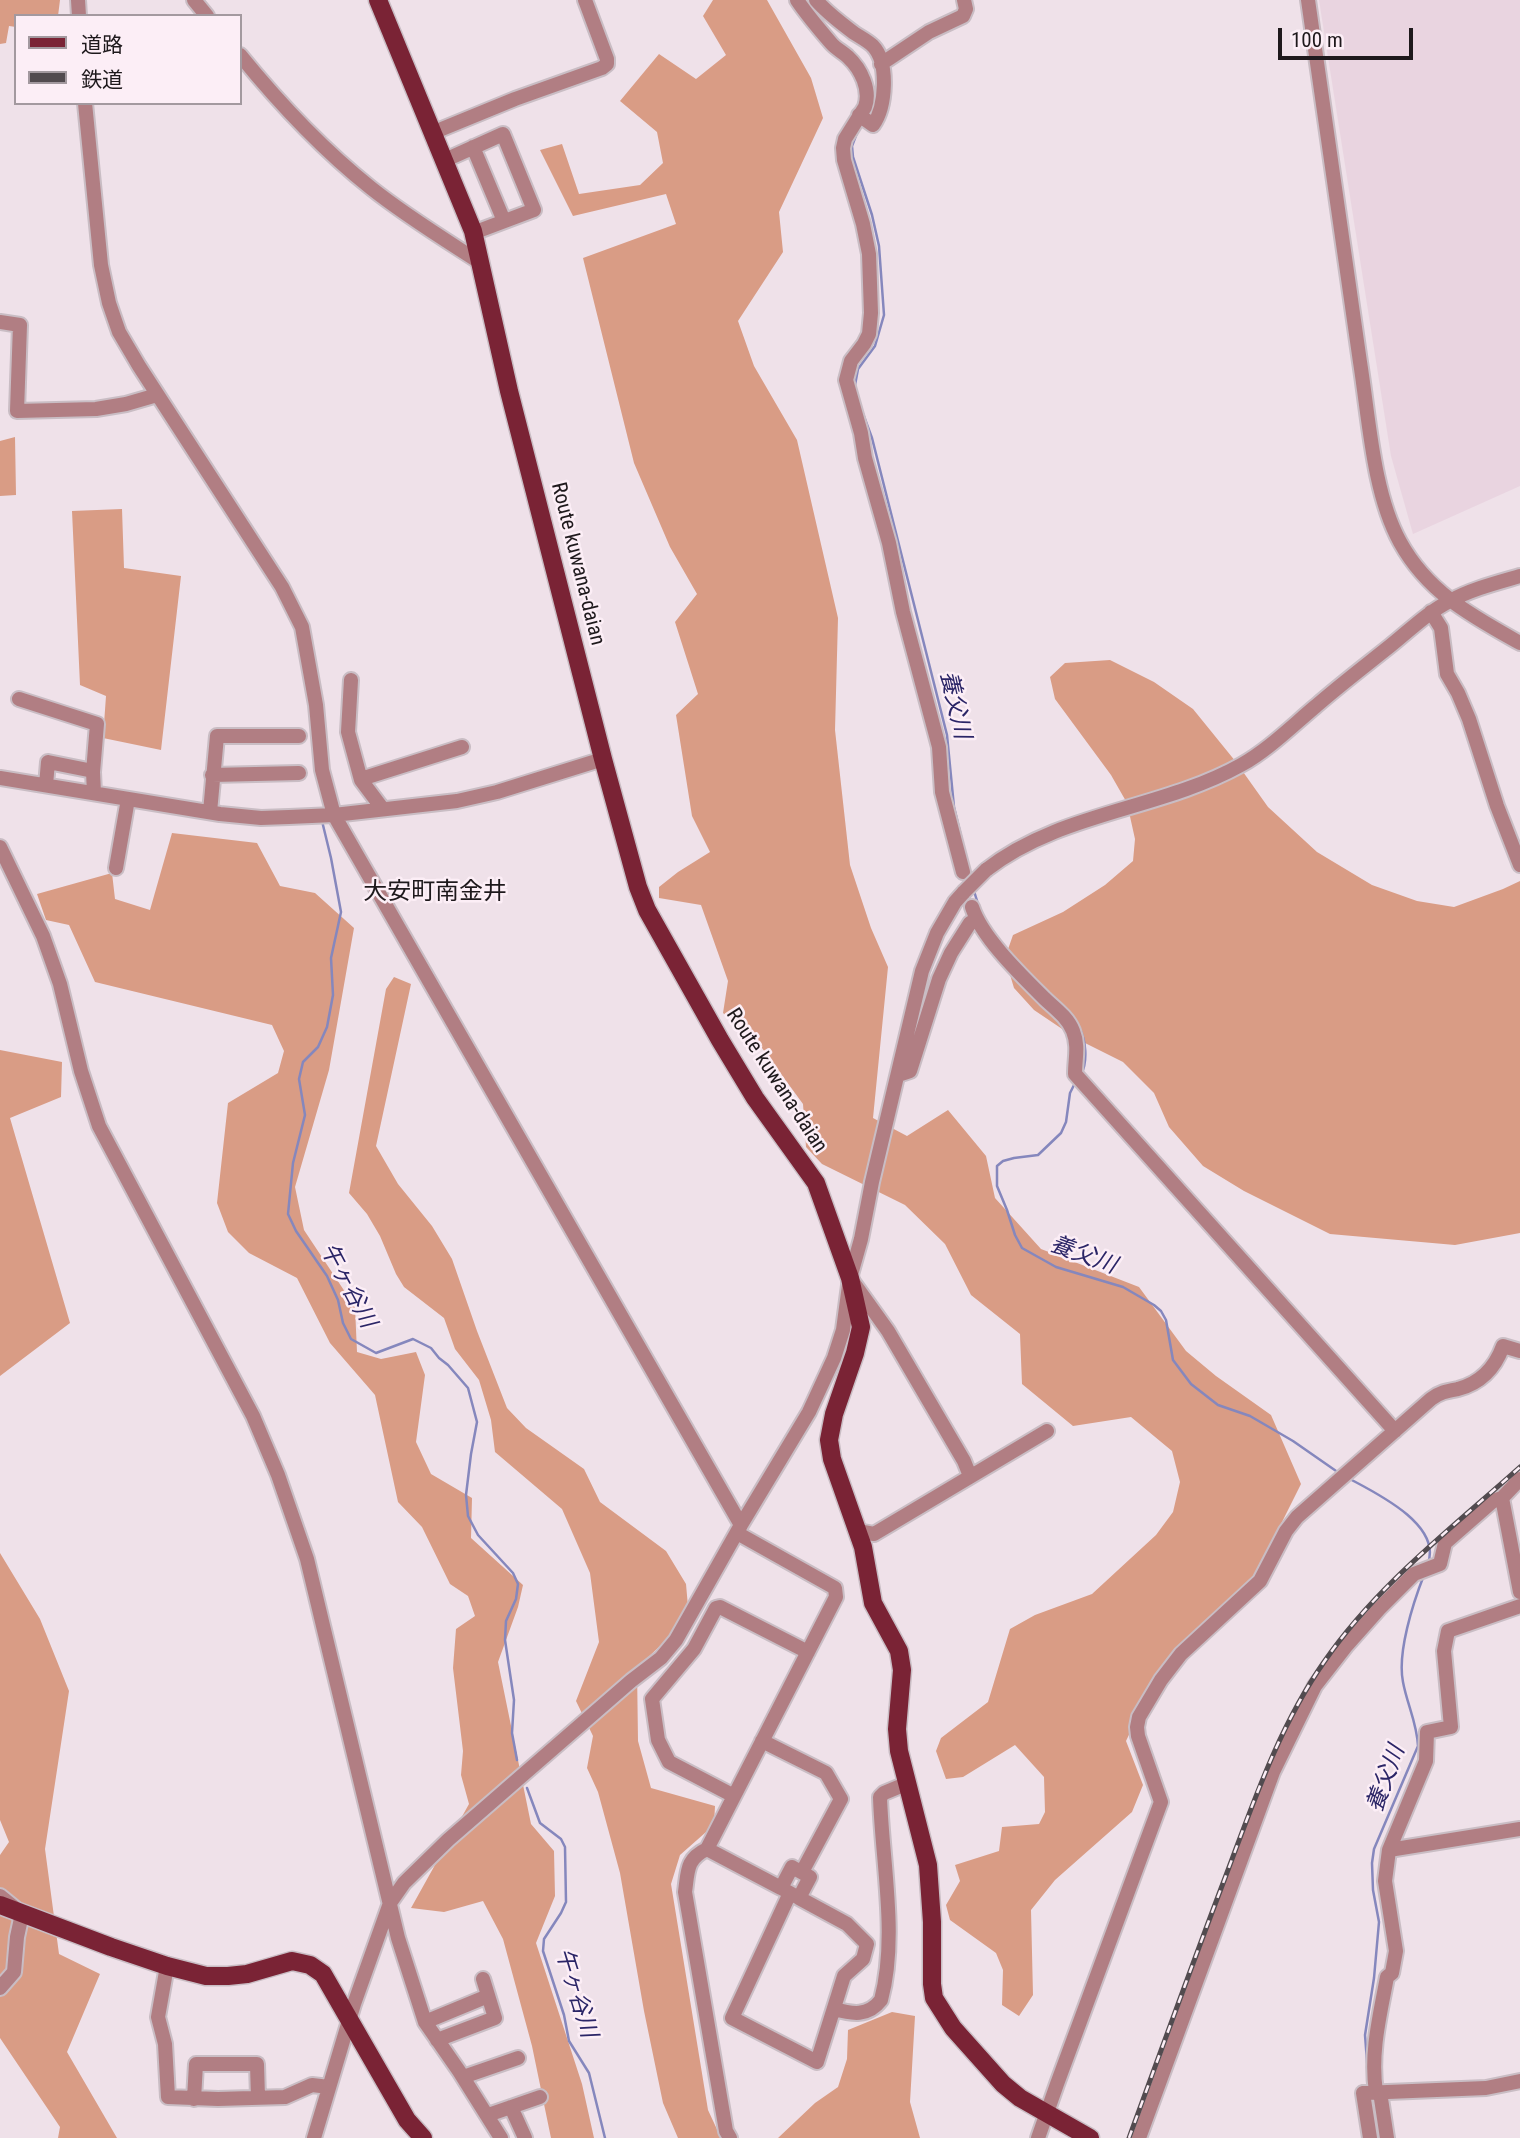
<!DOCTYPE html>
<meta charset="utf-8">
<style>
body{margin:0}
#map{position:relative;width:1520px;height:2138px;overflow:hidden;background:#efe1e9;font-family:"Roboto Condensed","Noto Sans JP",sans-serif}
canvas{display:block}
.legend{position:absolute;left:14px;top:14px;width:228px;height:91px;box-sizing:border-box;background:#fceef6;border:2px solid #a3999f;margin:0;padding:9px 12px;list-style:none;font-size:21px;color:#1e191c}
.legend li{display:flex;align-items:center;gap:14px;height:35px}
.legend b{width:35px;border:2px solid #a3999f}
.scale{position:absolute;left:1278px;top:28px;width:135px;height:32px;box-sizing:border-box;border:4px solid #1e191c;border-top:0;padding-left:9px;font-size:21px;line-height:24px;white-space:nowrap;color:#1e191c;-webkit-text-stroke:5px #fceef6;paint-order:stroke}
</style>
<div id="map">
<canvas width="1520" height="2138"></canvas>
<ul class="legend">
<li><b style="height:9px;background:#7a2335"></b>道路</li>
<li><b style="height:9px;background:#524b4f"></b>鉄道</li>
</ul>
<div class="scale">100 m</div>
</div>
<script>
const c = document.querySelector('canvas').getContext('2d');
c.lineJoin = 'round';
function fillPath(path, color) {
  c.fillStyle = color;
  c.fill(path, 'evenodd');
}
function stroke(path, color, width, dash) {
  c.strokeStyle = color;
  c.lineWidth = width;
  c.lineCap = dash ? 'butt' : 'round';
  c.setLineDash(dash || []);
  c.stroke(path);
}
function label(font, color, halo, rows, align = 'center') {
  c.font = font + ' "Roboto Condensed","Noto Sans JP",sans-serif';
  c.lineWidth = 5;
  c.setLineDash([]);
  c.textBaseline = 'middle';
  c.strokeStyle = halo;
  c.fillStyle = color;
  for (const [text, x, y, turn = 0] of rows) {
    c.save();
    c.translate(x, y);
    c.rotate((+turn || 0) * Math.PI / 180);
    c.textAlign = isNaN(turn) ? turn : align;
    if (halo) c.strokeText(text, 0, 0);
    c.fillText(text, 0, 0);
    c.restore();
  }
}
const built = new Path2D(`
 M1319,0H1520V486L1413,534L1391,456Z`);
const forest = new Path2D(`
 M0,0H60L58,16H16V27L9,26L6,43L0,44Z
 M713,0H767L811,78L823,118L779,212L783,252L738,321L754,366L797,440L838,618L835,730L850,865L871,928L888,967L873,1118L907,1136L948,1110L986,1156L995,1198L1041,1249L1139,1287L1186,1351L1216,1376L1271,1415L1301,1484L1257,1572L1162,1665L1126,1741L1143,1785L1132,1812L1055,1880L1031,1910L1033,1995L1019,2016L1002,2005L1003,1970L996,1953L950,1920L946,1905L960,1881L955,1865L999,1851L1002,1827L1039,1824L1045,1812L1044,1777L1015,1745L963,1777L946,1779L936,1751L941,1738L988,1702L1010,1629L1035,1615L1092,1594L1156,1535L1173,1512L1180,1482L1172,1451L1131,1417L1073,1426L1022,1384L1020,1334L971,1295L945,1244L905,1205L822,1164L806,1147L803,1104L762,1048L723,1013L728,981L701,905L659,898V887L678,872L710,852L692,816L676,715L698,694L675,622L697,594L670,547L634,463L583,258L676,224L666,194L573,216L540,150L562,144L579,194L640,185L663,163L657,132L620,101L659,54L696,79L726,55L703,16Z
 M15,437L16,495L0,496V441Z
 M122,509L124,568L181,576L161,750L103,738L106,696L80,685L72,511Z
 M1110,660L1154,682L1193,709L1236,762L1268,807L1317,852L1372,885L1417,901L1454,907L1503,889L1520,881V1233L1455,1245L1330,1234L1244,1191L1203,1166L1169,1127L1154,1093L1123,1062L1077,1039L1034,1010L1014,988L1005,958L1013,935L1063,912L1105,885L1133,861L1135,839L1127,803L1111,775L1055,699L1050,677L1065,663Z
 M172,833L257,843L280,886L315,893L354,928L329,1070L295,1187L304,1230L355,1307L357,1352L381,1359L416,1352L425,1375L416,1442L431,1474L472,1498L471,1538L523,1585L518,1607L498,1662L531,1824L554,1851L555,1896L536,1943L582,2084L594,2138H551L532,2046L503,1939L483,1901L444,1912L411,1908L469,1804L461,1775L463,1751L453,1668L456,1629L475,1616L468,1596L450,1584L422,1527L398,1502L375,1395L330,1343L297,1278L249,1253L228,1232L217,1203L228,1103L278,1073L284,1051L272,1025L95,982L69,925L46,920L37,894L112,873L115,899L150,910Z
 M394,977L411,984L376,1146L398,1184L432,1226L452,1259L477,1331L507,1408L526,1428L584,1469L600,1502L666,1551L686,1584L689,1618L637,1668L638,1741L651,1788L715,1806L714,1825L680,1855L671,1884L708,2110L721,2138H678L663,2103L644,2011L620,1873L598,1792L587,1768L593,1736L576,1701L599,1642L590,1573L562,1509L495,1452L491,1420L479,1380L455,1349L444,1318L404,1287L396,1274L380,1236L367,1214L349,1193L386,989Z
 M0,1050L62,1062L61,1097L10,1118L70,1323L0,1376Z
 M0,1553L40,1619L69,1691L45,1849L59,1954L100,1974L67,2052L117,2138H58L60,2127L0,2038V1855L9,1842L0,1820Z
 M892,2012L915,2016L910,2102L920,2138H778L815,2103L838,2087L847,2059L848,2030Z`);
const stream = new Path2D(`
 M856,391L855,385L858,369L875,346L884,315L879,246L872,215L853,157L852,146L857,133
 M862,411L872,438L947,735L954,807L961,836
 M322,821L331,858L341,912L331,958L333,995L327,1027L318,1047L303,1062L299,1079L305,1115L293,1163L288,1214L296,1231L327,1276L338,1300L343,1323L351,1339L376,1353L413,1339L431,1348L439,1358L448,1365L468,1388L477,1422L471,1454L466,1495L468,1516L478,1535L513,1573L518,1584L516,1599L506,1621L505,1640L514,1700L512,1733L517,1760
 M974,891L978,904
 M1079,1027C1086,1040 1088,1061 1081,1075
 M1075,1083L1070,1093L1066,1122L1061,1133L1038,1155L1014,1158L1003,1161L997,1166V1186L1007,1210L1015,1235L1022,1248L1056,1267L1123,1287L1154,1305L1161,1311L1166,1320L1173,1360L1191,1384L1218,1405L1250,1416L1293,1441L1339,1473
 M1348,1478C1374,1492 1442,1524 1428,1563
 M527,1788L540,1823L561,1839L565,1847L566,1902L561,1913L544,1939L543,1951L564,2015L569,2041L589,2073L605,2138
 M1369,2088L1365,2035L1374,1978L1379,1922L1373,1890L1372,1863L1374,1849L1418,1746C1417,1723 1407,1704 1403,1682C1397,1653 1413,1603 1424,1575`);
const minor = new Path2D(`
 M78,0L79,16
 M194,0L207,16
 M797,0C807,15 819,29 831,43C836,49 843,52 848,57C861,69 871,90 865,107L845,139L843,148L844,160L863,224L869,254L871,313L869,334L864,344L851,361L846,380L861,433L865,458L889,543L903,612L939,747L942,792L963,872
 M816,0C827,13 841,23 854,33C860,37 868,41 873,46C889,63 886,107 873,125L859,115
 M1308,0C1325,121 1342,242 1360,362C1369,418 1373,493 1400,542C1428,593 1472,616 1520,643
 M240,55C279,103 322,149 371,188C406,216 444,239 481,263
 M881,64L929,32L963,16L966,9L964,0
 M85,103L101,265L109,303L119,332L139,366L282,587L302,627L316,705L322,770L334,815L741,1525
 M432,133L515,99L602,68L607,64V59L585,0
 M473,147L504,221
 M443,161L503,134L534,210L473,233
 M0,322L20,325L17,411L96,409L126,404L157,395
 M1431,612L1441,628L1447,674L1458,693L1469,719L1497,806L1520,865
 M351,680L348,732L361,780L382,808
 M19,699L97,724L93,772L94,793
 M212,775L299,773
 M0,778L220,814L261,818L289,817L334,815L457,801L497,792L603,759
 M361,779L462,747
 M46,785L48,762L93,771
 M210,812L217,736H299
 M0,847L43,936L60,984L81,1071L99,1126L253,1416L278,1475L307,1559L398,1938L425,2022L459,2071L501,2138
 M116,868L128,799
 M986,870C1060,812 1160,810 1241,765C1268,750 1292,726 1316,706C1340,685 1365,666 1390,646C1410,630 1428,612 1450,601C1472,589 1496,583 1520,576
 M972,907C982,938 1022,976 1045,999C1056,1009 1068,1018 1073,1031C1079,1046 1075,1059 1075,1074L1395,1431
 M898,1075L910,1071L939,979L951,953L970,923L976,919
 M853,1282L888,1331L964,1461L970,1476
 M1520,1479L1502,1498L1520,1592
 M858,1531L874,1534L1047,1431
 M762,1741L826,1773L841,1799L802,1872
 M734,1796L669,1762L658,1740L652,1699L694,1649L716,1608L720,1607L808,1652
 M707,1849L781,1888
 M1389,1850L1520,1829
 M792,1867L810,1877L799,1898L781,1888Z
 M790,1893L732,2018L817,2062L844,1976L863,1959L867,1944L847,1924L799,1898
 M0,1896L22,1914L17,1937L14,1972L0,1988
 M167,1966L158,2017L165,2044L168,2097L218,2099L285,2097L312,2085L329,2087
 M834,2009C852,2014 868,2017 881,2000C898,1937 882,1862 880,1797L884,1793L908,1783
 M425,2022L488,1996
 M437,2040L495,2018L483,1979
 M463,2077L518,2058
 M1376,2092C1370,2053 1380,2015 1387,1977L1392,1973L1396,1951L1385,1881L1389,1850L1426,1761L1427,1732L1451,1727L1444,1651L1448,1631L1520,1606
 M1380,2092L1387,2138
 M194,2099L196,2064H257L258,2098
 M511,2107L525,2138
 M488,2115L540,2097
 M314,2138L354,2004L390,1903L404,1883L448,1840L631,1681L661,1658L676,1640L741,1525L809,1412L834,1358L843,1330L850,1278L861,1239L872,1182L922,971L937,933L955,902L964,892
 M730,2138L726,2131L685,1892C688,1871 686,1859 707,1849L836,1597L835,1588L737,1533
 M1038,2138L1057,2084L1161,1802L1138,1736L1137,1727L1139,1717L1161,1680L1181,1654L1260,1581L1286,1531L1297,1517L1431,1399C1440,1392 1447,1391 1458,1389C1481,1383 1495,1368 1503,1346L1520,1351
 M1139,2138L1273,1772L1315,1686L1347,1645L1379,1609L1414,1574L1440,1564L1445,1543L1493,1501L1502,1498
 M1370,2138L1363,2093L1486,2088L1520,2081`);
const major = new Path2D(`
 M378,0L473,231L509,391L603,759L638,887L647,910L720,1040L755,1098L816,1183L850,1278L861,1327L855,1353L834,1414L829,1440L832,1459L863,1547L873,1603L899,1651L902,1670L897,1729L899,1751L928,1865L932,1922V1984L934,1998L953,2028L1003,2084L1020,2098L1090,2138
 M0,1905L111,1947L167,1966L206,1976H228L247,1974L292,1961L310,1965L323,1974L407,2120L423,2138`);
const rail = new Path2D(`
 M1129,2138C1161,2051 1192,1965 1225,1878C1253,1804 1278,1728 1324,1662C1376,1586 1452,1528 1520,1467`);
const minorBridge = new Path2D(`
 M964,892L986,870`);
const streetNames = [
 ["Route kuwana-daian",577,564,76],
 ["Route kuwana-daian",776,1081,57]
];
const waterNames = [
 ["養父川",954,705,77],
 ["養父川",1083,1256,20],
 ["午ヶ谷川",347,1286,62],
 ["養父川",1387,1779,-70],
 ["午ヶ谷川",575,1993,73]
];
const quarterNames = [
 ["大安町南金井",435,893]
];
fillPath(built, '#e9d4e0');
fillPath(forest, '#d99c85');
stroke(stream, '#8587bd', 2.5);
stroke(minor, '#c9bdc4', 18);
stroke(major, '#c9bdc4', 21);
stroke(minor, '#b17e83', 14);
stroke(major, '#7a2335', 18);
stroke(rail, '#524b4f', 5);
stroke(rail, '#fceef6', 2.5, [8]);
stroke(minorBridge, '#c9bdc4', 18, []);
stroke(minorBridge, '#b17e83', 14);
label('21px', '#1e191c', '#fceef6', streetNames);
label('italic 23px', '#2b2567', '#fceef6', waterNames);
label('24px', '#1e191c', '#fceef6', quarterNames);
</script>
